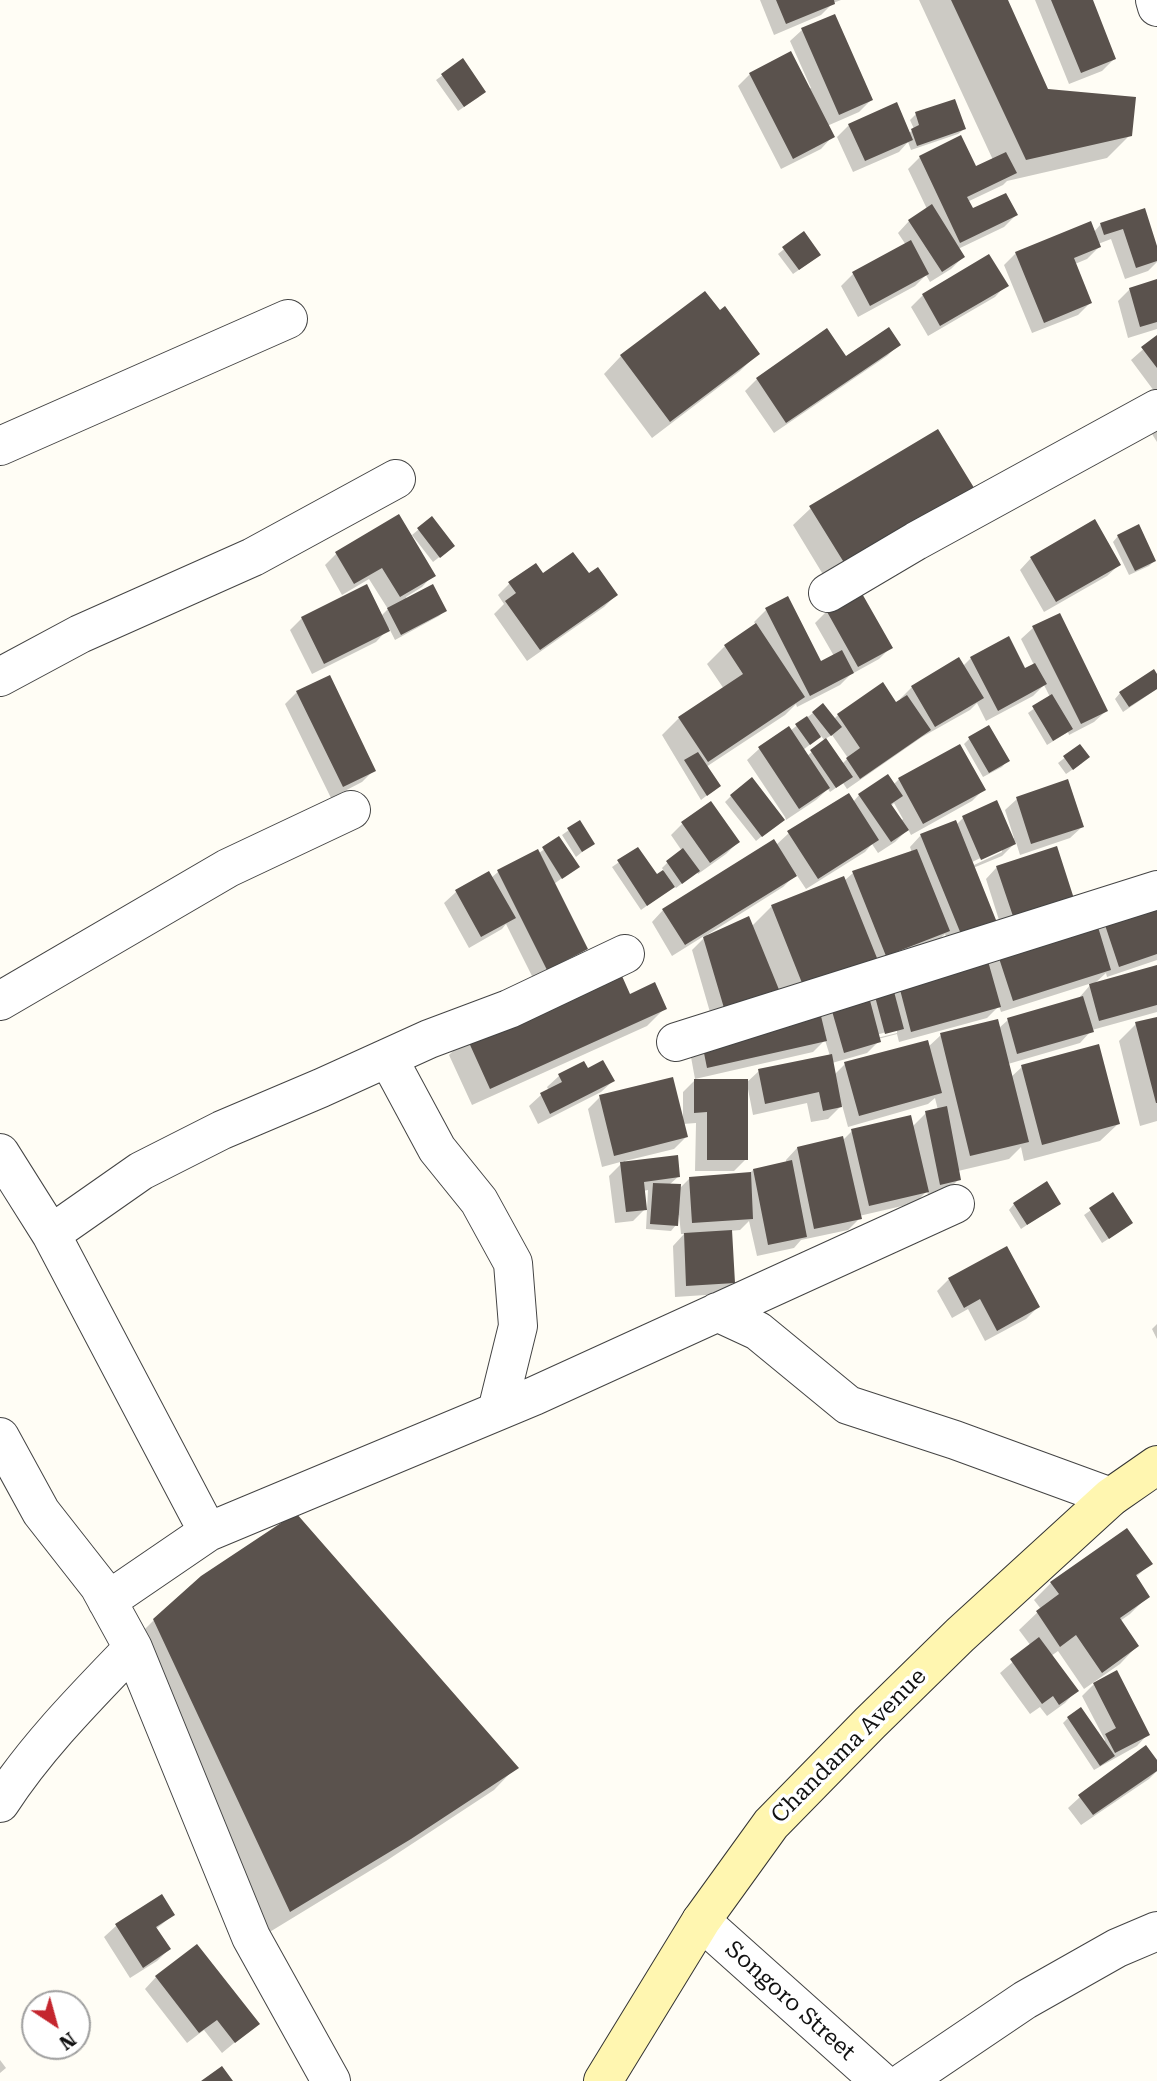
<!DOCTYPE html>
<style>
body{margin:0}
#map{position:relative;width:1157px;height:2081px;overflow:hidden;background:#fffdf5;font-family:"Roboto Serif",serif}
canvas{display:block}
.north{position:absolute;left:21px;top:1990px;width:70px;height:70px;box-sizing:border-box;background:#fff;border:2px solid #a0a0a0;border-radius:50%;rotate:144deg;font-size:19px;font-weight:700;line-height:28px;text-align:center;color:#111}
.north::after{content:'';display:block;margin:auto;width:24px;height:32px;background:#c4262e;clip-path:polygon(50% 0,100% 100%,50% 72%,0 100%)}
</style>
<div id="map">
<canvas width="1157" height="2081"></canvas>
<div class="north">N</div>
</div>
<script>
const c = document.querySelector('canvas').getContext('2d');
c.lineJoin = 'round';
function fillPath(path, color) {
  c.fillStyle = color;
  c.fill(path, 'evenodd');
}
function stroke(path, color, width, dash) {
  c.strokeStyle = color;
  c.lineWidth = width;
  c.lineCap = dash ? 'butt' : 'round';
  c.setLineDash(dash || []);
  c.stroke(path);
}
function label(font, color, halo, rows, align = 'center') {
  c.font = font + ' "Roboto Serif",serif';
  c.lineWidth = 7;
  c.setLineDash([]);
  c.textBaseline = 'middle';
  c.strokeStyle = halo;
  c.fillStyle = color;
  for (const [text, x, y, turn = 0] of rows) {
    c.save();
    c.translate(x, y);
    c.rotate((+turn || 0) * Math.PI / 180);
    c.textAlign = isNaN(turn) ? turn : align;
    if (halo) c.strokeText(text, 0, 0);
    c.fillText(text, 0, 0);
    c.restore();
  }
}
const shadow = new Path2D(`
 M760,0H841L833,3L821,15L774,35Z
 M919,0H1006L1047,90L1130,135L1107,158L1007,181L1003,185L967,202L972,211L1016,215L1004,227L958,249L963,257L951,269L930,282L926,275L915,286L858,317L841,286L853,274L906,245L898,233L909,221L927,209L908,169L920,157L975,168L993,160Z
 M1035,0H1091L1114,59L1102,71L1069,84Z
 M802,30L871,100L859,112L827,126L832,137L821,149L781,169L738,86L750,74L808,89L811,88L790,41Z
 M462,61L479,97L458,111L436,80Z
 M916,114L964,129L958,134L911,150L908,142L899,152L853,172L837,137L849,125L908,134L914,129L910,120Z
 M1144,210L1157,252V262L1148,271L1125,279L1111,239L1098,244L1099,247L1087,259L1075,264L1090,303L1078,315L1032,333L1004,265L1016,253L1093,233L1101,224Z
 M803,234L813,260L793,274L778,254Z
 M1157,281V329L1128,338L1118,301L1130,289Z
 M1006,285L995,297L928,336L911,307L923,295Z
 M1157,337V395L1131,360Z
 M899,344L887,356L774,433L745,391L757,379Z
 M758,353L740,371L652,438L604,374L621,356Z
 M1157,429V442L1152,434Z
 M937,431L830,586L793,525L811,508Z
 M431,519L447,551L433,562L412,535Z
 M1118,536L1154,561L1149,566L1129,575L1113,542Z
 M336,554L433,575L422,587L406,597L407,599L445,610L439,616L395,640L389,628L376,642L312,674L290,630L302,618L381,616L388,609L369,579L342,595L325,565Z
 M1031,558L1119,565L1107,576L1044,612L1020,570Z
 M543,575H588L616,595L604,607L527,661L494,614L504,604L498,595L509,584Z
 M766,610L820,663L834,656L815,623L827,611L891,647L879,659L850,675L840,685L797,707L796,704L785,715L706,767L719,786L701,800L662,735L679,718L724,689L707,664L725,646L756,625L754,622Z
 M1033,628L1106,711L1094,722L1069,735L1068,732L1047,745L1028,713L1050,697L1044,685L1033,696L986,721L977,703L970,710L922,737L847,789L843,783L830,792L828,789L816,800L786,820L785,817L756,841L725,802L731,796L782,819L785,817L747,760L759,749L789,729L790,731L823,705L834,719L838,715L896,704L901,701L900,699L912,687L963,666L971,658L1008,639L1024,670L1034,665L1021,639ZM832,735L848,758L842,764L825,739ZM821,736L825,741L807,756L803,750Z
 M1157,677V689L1123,712L1115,699L1120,693Z
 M297,692L374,770L362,782L331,798L285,704Z
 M970,738L1007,761L1002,767L983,777L964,744Z
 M1080,746L1082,763L1066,774L1058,763Z
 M899,779L984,789L972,801L911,835L908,829L895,842L878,853L872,844L865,852L806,889L796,874L783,887L707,935L708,937L752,926L772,906L844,881L853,873L912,853L910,847L921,835L956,825L963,818L1012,839L1014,838L1005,810L1017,799L1082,827L1070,838L1020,855L1016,842L1002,856L973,868L996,924L951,950L945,934L936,942L712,1019L692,950L705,937L704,936L672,956L652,922L663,910L776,845L789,833L853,802L859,795L893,785ZM894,803L903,819L901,821L891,806ZM1002,848V852L974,865L972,862Z
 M580,822L593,843L576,857L562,835Z
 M682,824L738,842L726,854L698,874L697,872L676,888L674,886L641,910L612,867L638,849L656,877L664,871L662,868L667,863L682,851L671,835Z
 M559,839L577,867L554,884L586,949L574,961L534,980L506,924L502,929L469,948L444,903L456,892L491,878L498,872L538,852L539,853Z
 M997,867L1075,908L1005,939L986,879Z
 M1157,905V960L1107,977L1106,973L1094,984L1157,967V1012L1092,1030L1080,1043L1008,1064L1011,1077L1022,1067L1118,1124L1100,1141L1024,1161L1021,1147L1009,1159L958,1171L959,1179L947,1191L928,1195L927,1191L915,1203L859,1216L860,1218L848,1230L801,1240L794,1248L757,1256L749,1221L740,1230L730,1231L733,1283L721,1294L675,1297L673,1246L684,1234H681L679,1215H677L676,1225L671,1231L646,1229L648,1190L643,1191L645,1209L633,1221L615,1223L609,1176L624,1161L602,1167L588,1109L600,1097L683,1120V1092L695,1080L746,1083L759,1071L830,1056L825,1040L813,1052L695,1079L691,1057L831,1005L1097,931L1105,923ZM1092,983L1078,999L1008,1020L999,1028L941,1035L928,1047L845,1064L834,1075L832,1063L867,1053L879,1041L878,1039L897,1034L899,1042L987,1018L999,1006L1001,1012ZM897,1029V1033L877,1038L876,1035ZM748,1089L753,1115L807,1103L811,1122L828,1119L842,1105L848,1127L928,1104L935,1098L938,1110L926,1113L912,1127L852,1131L843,1140L797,1148L786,1160V1163L753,1170L749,1174L689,1179L679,1189L669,1185L679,1176L626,1163L625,1161L674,1149L686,1137L683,1124L696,1123L695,1171H734L746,1159Z
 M629,996L665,1008L647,1026L472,1105L449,1055L467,1037Z
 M1157,1018V1121L1140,1126L1119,1041L1136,1024Z
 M583,1063L587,1070L613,1081L601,1092L538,1124L529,1106L541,1095L549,1091L547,1087L559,1076Z
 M1112,1195L1125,1228L1102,1243L1084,1215Z
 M1059,1203L1021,1229L1009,1210L1014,1204Z
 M949,1279L1038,1307L1026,1319L985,1341L968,1309L952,1318L937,1291Z
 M1157,1324V1339L1152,1329Z
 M1150,1564L1135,1578L1148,1596L1130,1614L1120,1621L1137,1646L1120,1664L1084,1689L1058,1651L1051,1656L1076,1691L1065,1703L1047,1716L1040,1707L1030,1714L1000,1673L1031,1646L1019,1630L1041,1609L1034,1600L1051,1583Z
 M154,1620L516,1767L494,1790L386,1861L268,1933L131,1643Z
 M1094,1684L1148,1734L1137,1746L1094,1770L1063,1723L1068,1718L1103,1742L1105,1740L1082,1696Z
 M1157,1763V1771L1149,1779L1081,1825L1068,1808L1080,1797Z
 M161,1897L173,1915L156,1929L169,1949L157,1961L130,1978L104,1937L116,1926Z
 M156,1977L257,2024L222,2053L204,2030L187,2043L145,1989Z
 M0,2060L6,2068L0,2073Z`);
const building = new Path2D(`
 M776,0H834L835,4L786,24Z
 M951,0H1008L1048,89L1136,97L1132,136L1026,160Z
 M1051,0H1093L1116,59L1081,73Z
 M835,14L873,100L839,115L801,28Z
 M791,51L835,137L793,159L749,73Z
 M463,58L486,92L464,107L441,74Z
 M955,99L966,129L917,146L911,129L919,125L915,112Z
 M897,102L913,140L865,161L848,124Z
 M961,135L976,166L1006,152L1017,173L967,197L973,208L1006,193L1018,215L960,243L919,156Z
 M932,204L965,257L942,272L908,220Z
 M1145,208L1157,246V261L1136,268L1123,229L1104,235L1100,223Z
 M1091,221L1101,247L1074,258L1092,303L1044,323L1015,252Z
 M804,231L821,255L799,270L782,247Z
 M911,240L929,274L870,306L852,272Z
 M989,254L1009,286L940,326L922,294Z
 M1157,279V322L1140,327L1129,288Z
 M705,291L720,310L725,306L760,354L670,422L620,355Z
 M889,327L901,345L786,423L756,378L827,328L846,356Z
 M1157,335V368L1141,347Z
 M938,429L976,491L848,569L809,506Z
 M399,514L436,576L400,597L382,568L354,584L335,552Z
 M432,516L455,546L440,558L417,528Z
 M1095,519L1121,565L1056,602L1030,557Z
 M1139,524L1156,561L1135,571L1117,535Z
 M573,552L589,573L598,567L618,595L540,650L505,601L516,593L508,582L536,563L543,573Z
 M367,584L390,631L324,664L301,617Z
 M433,584L447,611L401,635L387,608Z
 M860,590L893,648L858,667L826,610Z
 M788,596L821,661L842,650L854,673L810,696L765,608Z
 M1060,613L1108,711L1081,724L1032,626Z
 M756,623L805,697L708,762L678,717L743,674L724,645Z
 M1009,636L1025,668L1035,663L1047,684L998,711L970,657Z
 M959,657L984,698L935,727L911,686Z
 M1154,669L1157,674V689L1129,707L1119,692Z
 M330,675L376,771L343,787L296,691Z
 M883,682L896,702L907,695L931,730L860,779L846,758L860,748L837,714Z
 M1052,694L1073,729L1053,741L1032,706Z
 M823,703L842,727L831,736L812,712Z
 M807,716L821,737L810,745L795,724Z
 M989,725L1010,761L989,773L968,737Z
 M789,726L830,788L799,809L758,747Z
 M826,738L853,777L836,788L810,750Z
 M960,744L986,790L923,824L898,778Z
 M1080,744L1090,757L1073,770L1063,756Z
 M698,752L721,786L707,796L684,760Z
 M888,774L903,796L891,804L909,830L891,842L858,794Z
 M752,777L785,820L762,837L730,795Z
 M1068,779L1084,827L1031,844L1016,797Z
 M849,793L879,840L818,879L787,831Z
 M997,800L1016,844L981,860L962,816Z
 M711,801L740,842L710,863L681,822Z
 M580,820L595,844L582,852L567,828Z
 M956,820L998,925L963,939L920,834Z
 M559,836L580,867L562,879L542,847Z
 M774,839L797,876L685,945L662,909Z
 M1057,846L1077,908L1017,928L996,866Z
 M638,847L657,874L663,870L675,887L647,906L617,860Z
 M683,848L700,871L682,884L666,861Z
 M538,849L588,949L547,970L497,870Z
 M917,849L950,931L886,956L852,871Z
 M489,871L516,918L481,937L455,890Z
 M844,876L879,963L806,993L771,905Z
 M1157,904V954L1119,967L1104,922Z
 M749,916L782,997L724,1008L703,937Z
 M1095,917L1111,970L1013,1001L996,949Z
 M986,954L1001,1007L911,1032L897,978Z
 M1157,965V1005L1099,1021L1089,984Z
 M618,967L630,994L655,982L667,1009L490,1089L466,1036Z
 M892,984L904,1029L885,1034L873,989Z
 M868,993L881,1042L844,1053L830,1004Z
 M1083,996L1094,1032L1017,1054L1007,1018Z
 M821,1016L827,1041L707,1068L702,1043Z
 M1157,1017V1103H1156L1135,1022Z
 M998,1019L1029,1142L970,1156L940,1033Z
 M928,1040L942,1093L859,1116L844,1062Z
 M1099,1044L1120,1124L1042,1145L1021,1065Z
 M832,1054L842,1107L823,1111L819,1092L765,1104L758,1069Z
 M603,1060L615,1081L550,1114L540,1093L562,1082L558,1074L584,1061L588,1068Z
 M673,1077L688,1137L614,1156L599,1095Z
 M694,1079H748V1160H707V1112L694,1113Z
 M947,1106L961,1180L940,1185L925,1111Z
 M911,1115L929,1192L869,1206L851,1129Z
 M843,1136L862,1219L814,1229L797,1147Z
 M678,1155L680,1177L644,1182L647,1210L626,1212L620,1162Z
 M792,1160L807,1237L768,1245L753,1169Z
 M751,1172L753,1219L692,1223L689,1177Z
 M1047,1181L1061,1204L1027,1225L1013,1203Z
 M653,1183L681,1184L678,1226L650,1224Z
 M1113,1192L1133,1223L1109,1239L1089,1208Z
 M732,1230L735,1283L686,1286L684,1233Z
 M1007,1246L1040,1307L997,1331L980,1299L964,1308L948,1278Z
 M296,1513L519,1768L411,1839L290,1912L153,1619L201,1576Z
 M1127,1528L1153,1564L1136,1575L1150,1597L1120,1618L1139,1646L1102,1673L1076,1635L1060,1647L1036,1611L1059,1594L1050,1582Z
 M1039,1637L1079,1691L1059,1705L1053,1696L1042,1704L1010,1659Z
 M1117,1670L1150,1735L1115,1753L1105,1734L1116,1728L1093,1683Z
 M1081,1707L1115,1756L1100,1766L1067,1717Z
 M1146,1745L1157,1760V1771L1093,1815L1078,1795Z
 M162,1894L175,1915L156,1927L171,1949L143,1968L115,1924Z
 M197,1944L260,2024L235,2043L217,2020L199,2033L155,1976Z
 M222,2066L233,2081H201Z`);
const street = new Path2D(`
 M1155,0L1157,7
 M0,446L288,319
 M828,593L916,541L1157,409
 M0,677L80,634L253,557L396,479
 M0,1001L228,868L351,810
 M676,1042L1157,890
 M388,1058L437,1149L479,1201L513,1263L518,1326L497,1411
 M0,1153L51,1234L208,1532
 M51,1234L141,1171L222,1130L321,1088L429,1039L509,1009L625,954
 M717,1312L758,1331L848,1405L955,1440L1111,1497
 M0,1437L41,1512L99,1586L133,1648L251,1937L331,2081
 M107,1601L208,1532L534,1396L955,1204
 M0,1803C37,1746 86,1697 133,1648
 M701,1921L880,2081
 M905,2081L1025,2000L1117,1948L1157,1931`);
const secondary = new Path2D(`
 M603,2081L701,1921L771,1824L870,1723L960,1635L1111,1497L1157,1465`);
const streetNames = [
 ["Chandama Avenue",849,1746,-45],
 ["Songoro Street",790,2001,42]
];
fillPath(shadow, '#0003');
fillPath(building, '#5a524d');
stroke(street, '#444', 40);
stroke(secondary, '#333', 40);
stroke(street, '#fff', 38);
stroke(secondary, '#fff6b0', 38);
label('23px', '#111', '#fff', streetNames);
</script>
